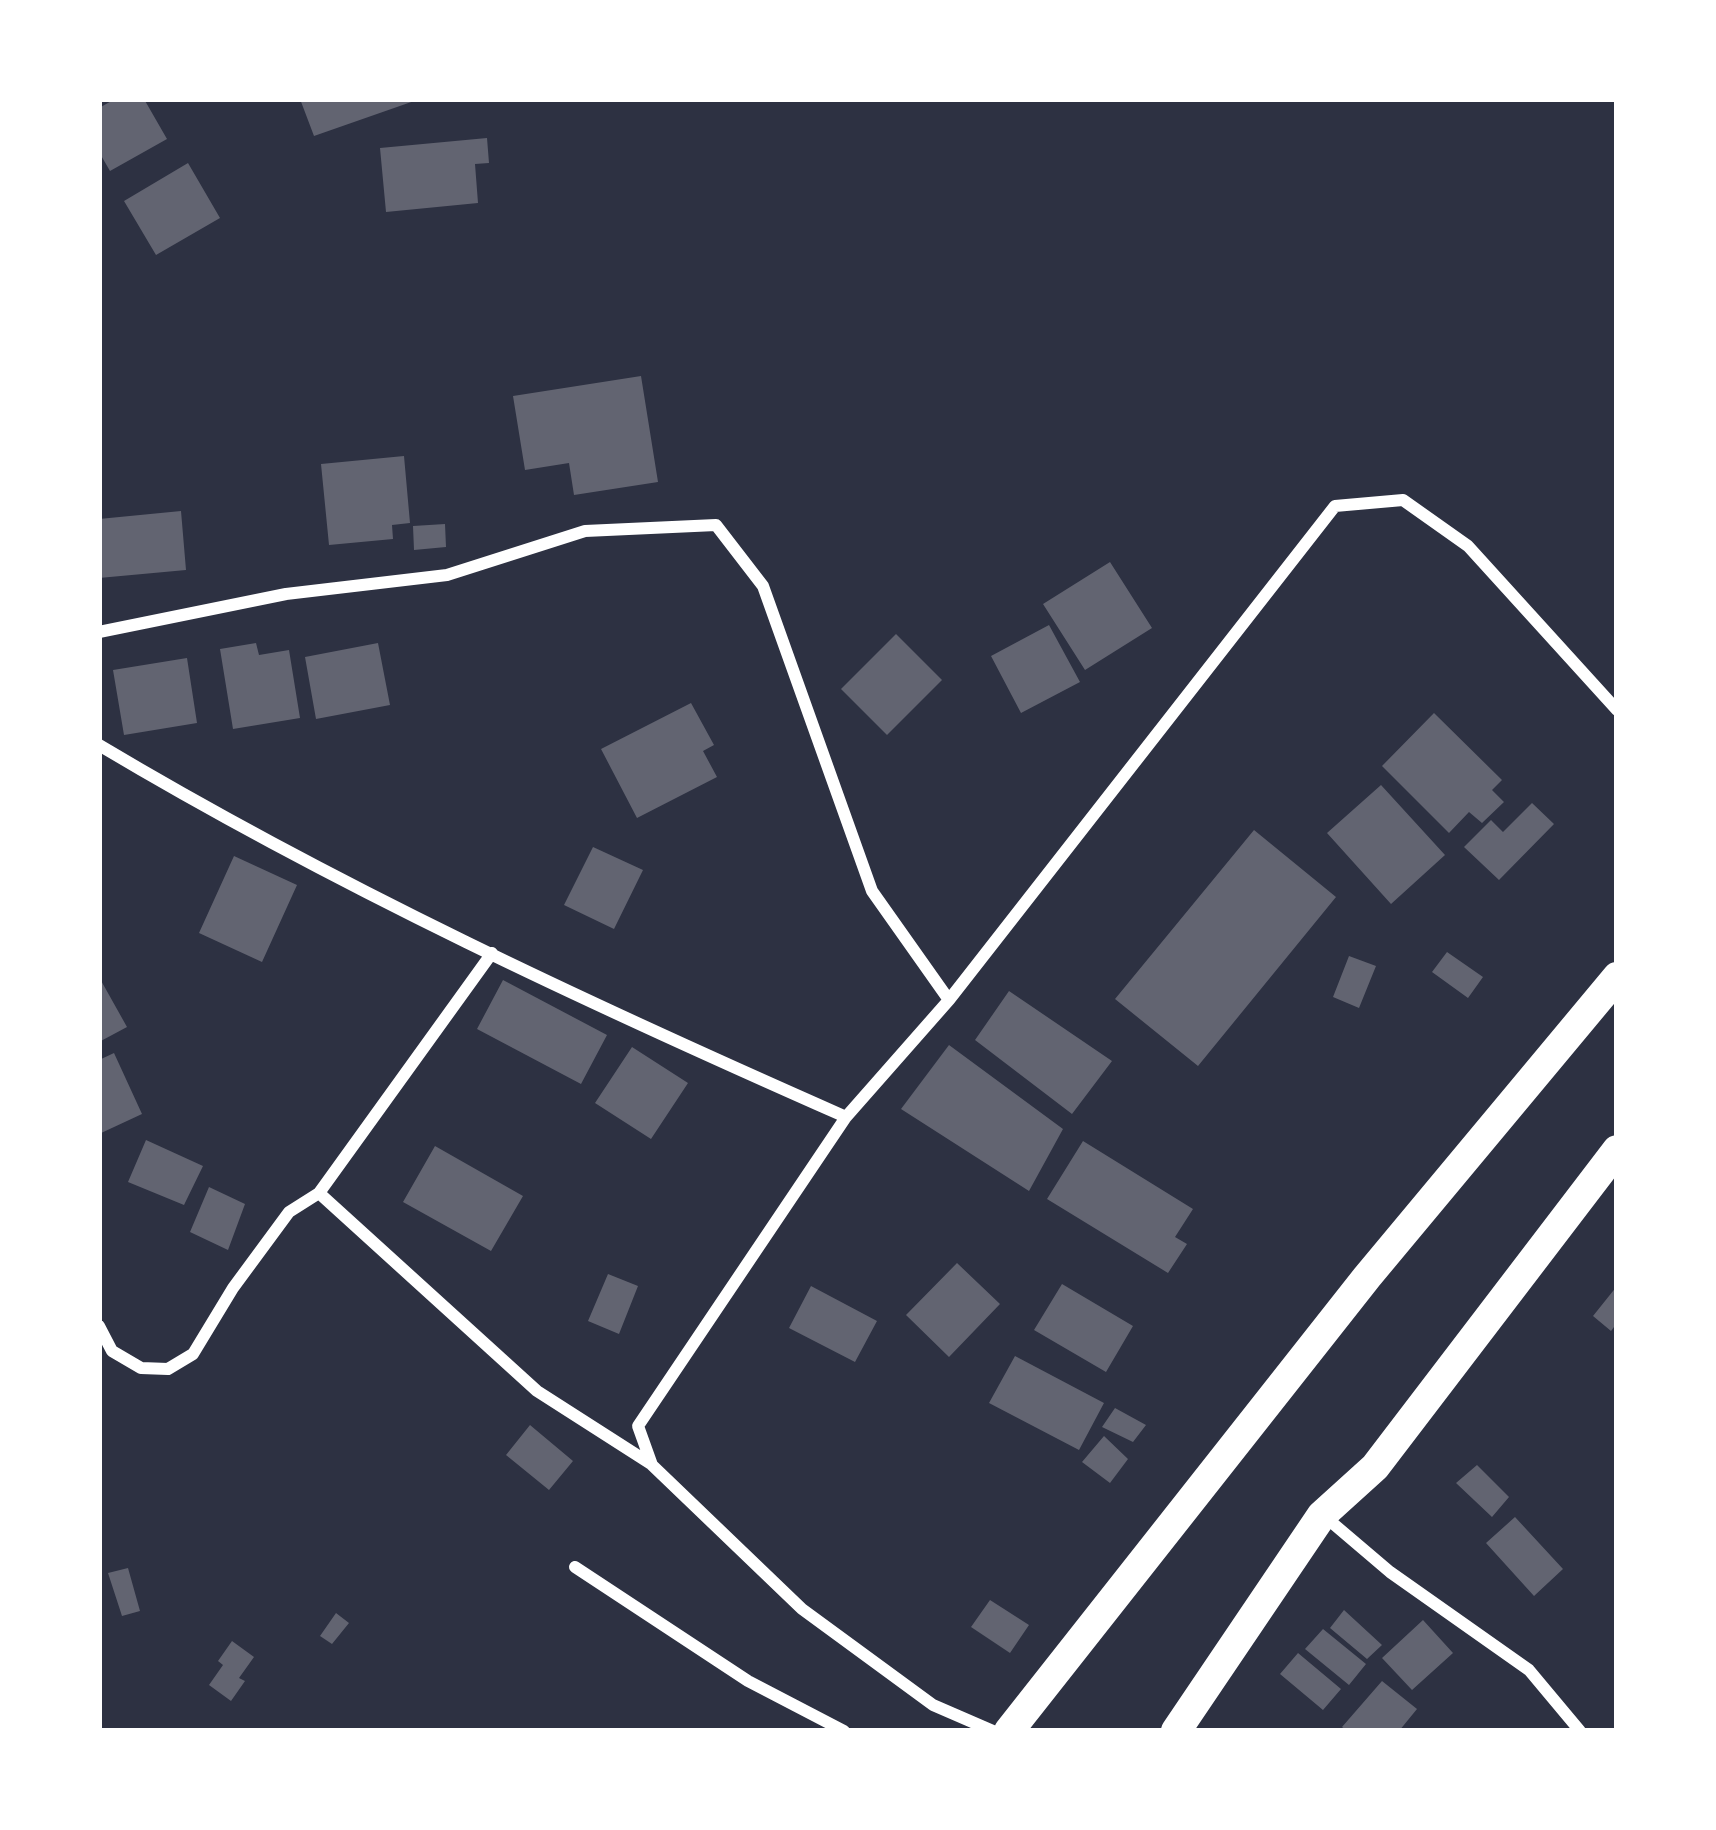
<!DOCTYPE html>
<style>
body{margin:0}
#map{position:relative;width:1716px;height:1830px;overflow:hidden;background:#2d3142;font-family:Literata,serif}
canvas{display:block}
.frame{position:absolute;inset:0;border:102px solid #fff;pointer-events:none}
</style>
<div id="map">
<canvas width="1716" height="1830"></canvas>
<div class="frame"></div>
</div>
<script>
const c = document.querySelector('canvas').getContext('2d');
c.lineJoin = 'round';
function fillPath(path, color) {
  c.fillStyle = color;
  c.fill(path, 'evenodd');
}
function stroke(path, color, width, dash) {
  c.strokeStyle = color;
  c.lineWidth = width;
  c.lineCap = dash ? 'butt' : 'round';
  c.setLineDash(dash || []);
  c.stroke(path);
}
const building = new Path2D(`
 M115,99H144L167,139L110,171L99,152V108Z
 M300,99H417V100L314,136Z
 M487,138L489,163L475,164L478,203L386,212L380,148Z
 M188,163L220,218L156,255L124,201Z
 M641,376L658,482L574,495L569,463L525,470L513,396Z
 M404,456L410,523L392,525L393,539L329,545L321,464Z
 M181,511L186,570L99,578V519Z
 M445,524L446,547L414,550L413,526Z
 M1110,562L1152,628L1085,670L1043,604Z
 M1049,625L1080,682L1021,713L991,656Z
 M896,634L942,680L887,735L841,689Z
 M256,643L259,655L289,650L300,718L233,729L220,649Z
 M378,643L390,705L316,719L305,657Z
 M187,658L197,723L124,735L113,670Z
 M691,703L714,745L703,751L717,777L637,818L601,749Z
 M1434,713L1502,780L1492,790L1504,802L1482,823L1469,812L1449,833L1382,766Z
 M1381,785L1445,855L1391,904L1327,833Z
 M1532,803L1554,824L1499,880L1464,847L1491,820L1503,832Z
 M1254,830L1336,897L1198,1066L1115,999Z
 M593,847L643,870L614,929L564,905Z
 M234,856L297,885L262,962L199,933Z
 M1447,952L1483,977L1468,998L1432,972Z
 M1349,956L1376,966L1359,1008L1333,997Z
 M99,977L127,1027L99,1042Z
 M503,980L607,1035L581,1084L477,1029Z
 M1009,991L1112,1061L1072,1114L975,1040Z
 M949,1045L1063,1129L1029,1191L901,1109Z
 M632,1047L688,1083L651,1139L595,1103Z
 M114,1053L142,1114L99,1134V1060Z
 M146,1140L203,1166L184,1205L128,1182Z
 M1083,1141L1193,1209L1175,1237L1187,1244L1168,1273L1047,1199Z
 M435,1146L523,1196L491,1251L403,1202Z
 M209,1187L245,1204L228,1250L190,1232Z
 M957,1263L1000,1304L949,1357L906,1315Z
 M608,1274L638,1286L619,1334L588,1321Z
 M1062,1284L1133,1326L1106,1372L1034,1330Z
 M811,1286L877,1321L855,1362L789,1328Z
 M1617,1286V1323L1611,1331L1593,1316Z
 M1015,1356L1104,1403L1079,1450L989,1403Z
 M1115,1408L1146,1425L1133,1442L1102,1427Z
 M530,1425L573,1461L549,1490L506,1455Z
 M1104,1436L1128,1459L1110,1483L1082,1462Z
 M1477,1465L1509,1497L1492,1517L1456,1483Z
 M1515,1517L1563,1569L1534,1596L1486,1543Z
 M128,1568L140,1611L122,1616L108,1573Z
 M990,1600L1029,1625L1010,1653L971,1627Z
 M1344,1610L1382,1645L1367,1659L1330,1628Z
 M336,1613L349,1623L332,1644L320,1636Z
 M1423,1620L1453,1653L1412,1690L1382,1658Z
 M1323,1629L1366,1664L1349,1685L1305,1649Z
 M232,1641L254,1657L239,1678L245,1681L231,1701L209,1685L223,1665L218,1661Z
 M1298,1653L1341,1689L1323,1710L1280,1674Z
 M1382,1681L1417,1709L1399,1731H1347L1342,1727Z`);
const minor = new Path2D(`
 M99,632L286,594L447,575L585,531L716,525L763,586L872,891L949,1000
 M99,745C337,887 592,1005 846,1117
 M319,1193L537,1391L651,1464
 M99,1326L112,1351L141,1368L168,1369L193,1354L233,1288L289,1212L319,1193L492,953
 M1323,1515L1390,1572L1529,1670L1580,1731
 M575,1567L748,1681L844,1731
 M993,1731L933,1705L802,1609L652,1465L638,1426L846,1117L949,1000L1335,506L1403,500L1468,546L1617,710`);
const primary = new Path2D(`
 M1009,1731L1367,1277L1617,977
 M1176,1731L1322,1515L1375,1467L1617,1150`);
fillPath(building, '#626471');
stroke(minor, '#fff', 12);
stroke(primary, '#fff', 30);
</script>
